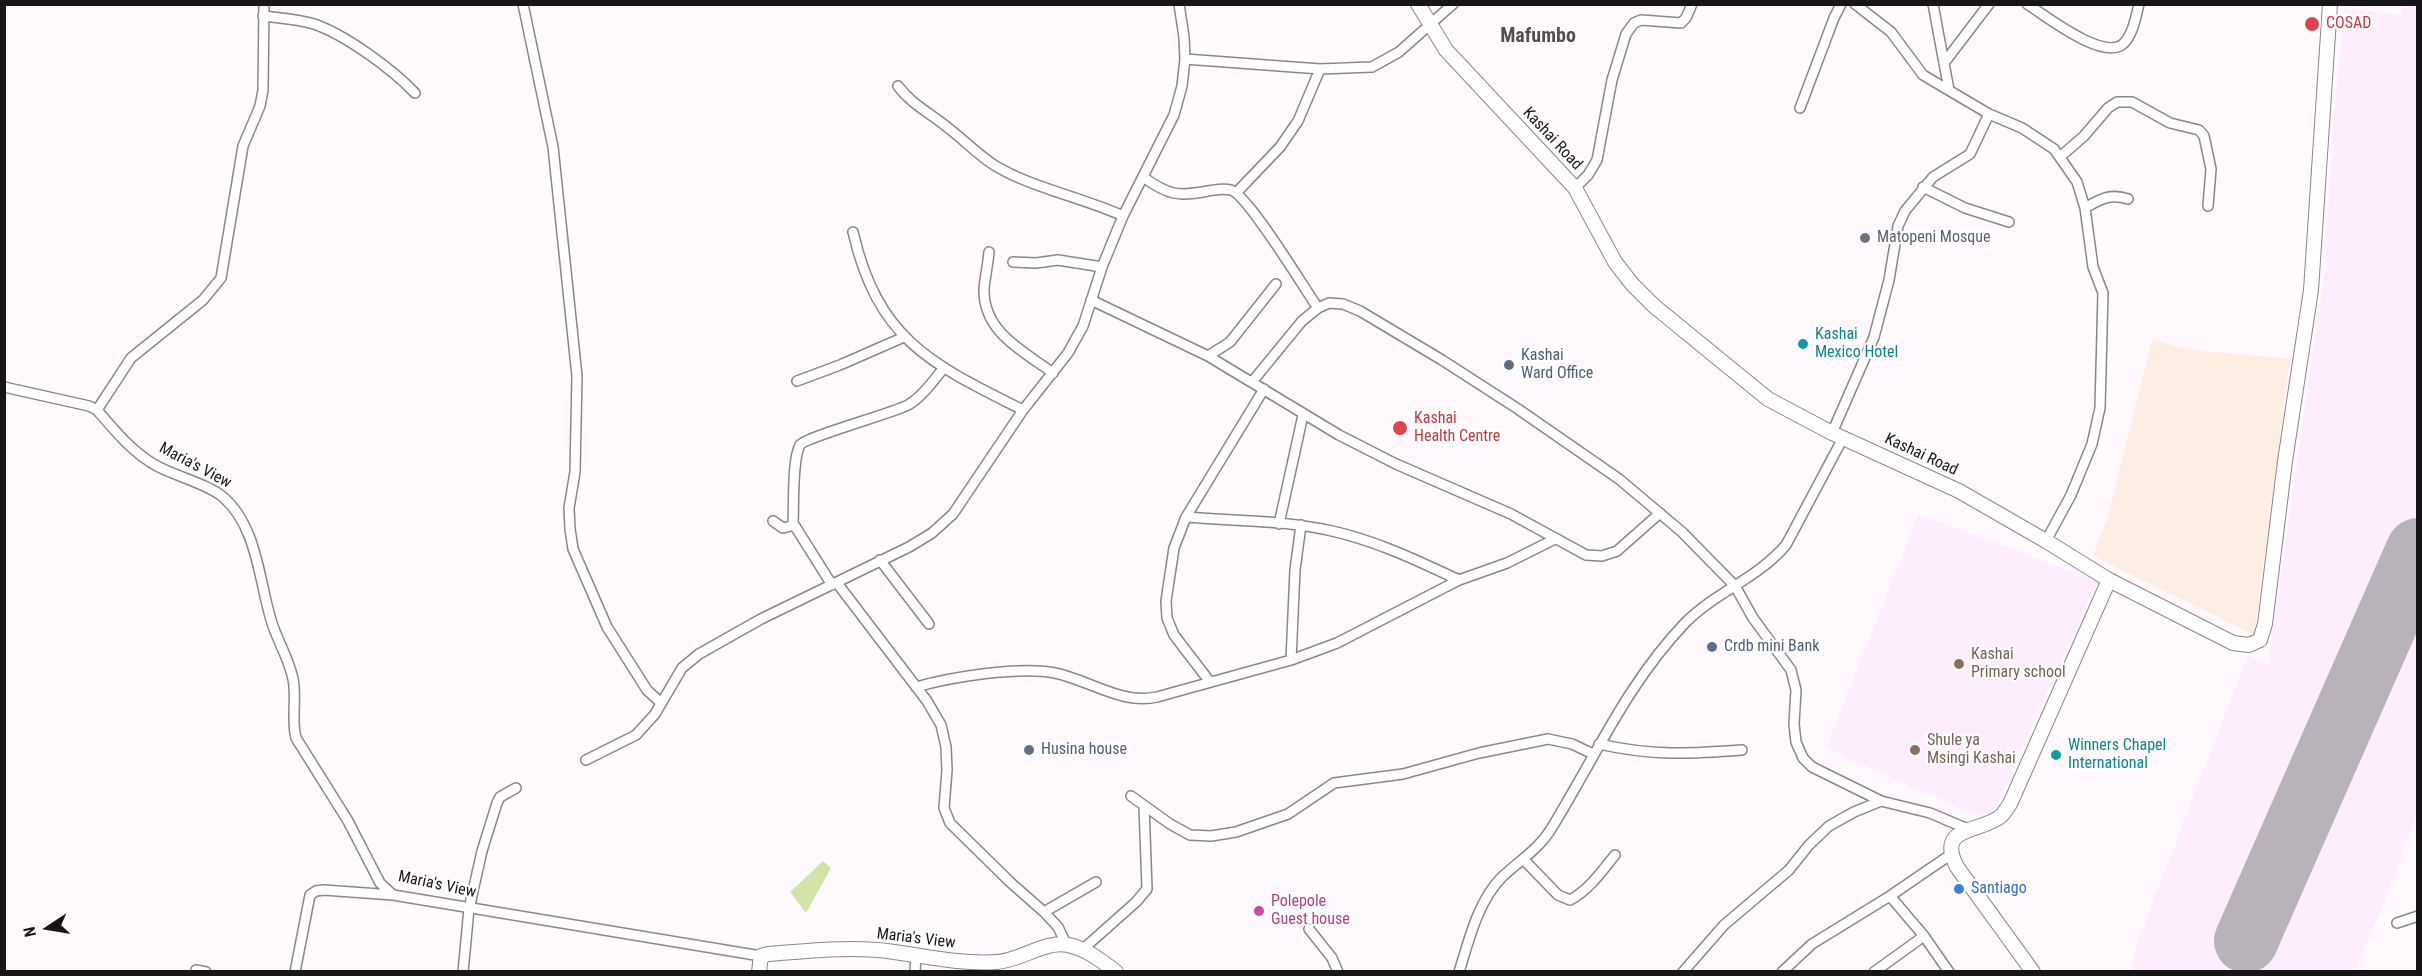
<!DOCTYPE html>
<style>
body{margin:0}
#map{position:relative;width:2422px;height:976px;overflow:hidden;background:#fff9fe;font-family:"Roboto Condensed",sans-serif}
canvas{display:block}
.frame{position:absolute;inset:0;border:6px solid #181518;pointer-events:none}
.north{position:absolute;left:18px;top:898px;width:60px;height:60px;-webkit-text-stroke:4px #fff;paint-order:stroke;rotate:258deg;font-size:16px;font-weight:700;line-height:24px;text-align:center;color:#181518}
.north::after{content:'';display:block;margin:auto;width:21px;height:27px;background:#181518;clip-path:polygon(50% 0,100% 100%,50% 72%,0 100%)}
</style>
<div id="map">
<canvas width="2422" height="976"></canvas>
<div class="frame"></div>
<div class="north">N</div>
</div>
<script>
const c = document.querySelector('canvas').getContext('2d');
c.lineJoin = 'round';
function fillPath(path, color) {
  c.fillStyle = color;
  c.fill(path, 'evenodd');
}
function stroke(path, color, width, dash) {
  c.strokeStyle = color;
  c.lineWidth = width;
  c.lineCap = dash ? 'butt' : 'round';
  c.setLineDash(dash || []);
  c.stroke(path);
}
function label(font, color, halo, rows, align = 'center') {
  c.font = font + ' "Roboto Condensed",sans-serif';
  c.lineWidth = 4.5;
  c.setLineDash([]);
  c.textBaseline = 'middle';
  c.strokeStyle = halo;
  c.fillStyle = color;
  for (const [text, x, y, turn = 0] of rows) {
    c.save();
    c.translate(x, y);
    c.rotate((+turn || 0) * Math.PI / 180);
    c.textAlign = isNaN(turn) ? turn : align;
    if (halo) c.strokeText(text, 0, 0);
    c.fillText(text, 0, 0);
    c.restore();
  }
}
const built = new Path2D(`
 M2402,5H2418L2417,815L2382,908L2354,971H2131L2136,948L2151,907L2248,655L2268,664L2325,270L2333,127L2344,8L2401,15Z
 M1919,514L2097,581L1994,810L1977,816L1826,748Z`);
const industrial = new Path2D(`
 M2152,339L2185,349L2290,359L2254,635L2093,556L2108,516Z`);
const green = new Path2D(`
 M823,861L831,868L806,913L790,892Z`);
const runway = new Path2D(`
 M2246,941L2418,550`);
const street = new Path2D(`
 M523,4L553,147L577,376L575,472L569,508L570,529L573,549L607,627L647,690L660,702
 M1855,4L1891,32L1923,75L1989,114L2022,128L2054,149L2077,182L2085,208L2093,267L2103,293L2100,408L2092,444L2071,495L2046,541
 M1933,4L1949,90
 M2027,4C2046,16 2103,61 2123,44C2133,35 2136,16 2139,4
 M263,16C280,18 298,19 314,24C346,35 392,69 415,93
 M1185,59L1320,69L1372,67L1399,52L1453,4
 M1944,63L1989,4
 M898,86C911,104 930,113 947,127C963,139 977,154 994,165C1029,187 1084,198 1123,216
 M1800,108L1834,18L1841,4
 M2061,156L2084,136L2108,108L2117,102H2132L2170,123L2199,130L2204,136L2211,169L2208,206
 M1143,177C1168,195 1178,197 1208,191C1215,190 1223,188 1231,190C1248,195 1304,288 1318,308
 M1923,187L1965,208L2009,222
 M1575,188L1588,175L1597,160L1612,80L1626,34L1634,23L1641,20L1681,23L1686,18L1692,4
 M1237,192L1280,147L1298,121L1320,69
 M2085,208C2100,199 2111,193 2128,199
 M853,232C878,340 931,364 1023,410
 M989,252C988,264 985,277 984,289C983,332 1023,351 1053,373
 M1013,262L1036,263L1058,260L1102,267
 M1091,300L1208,356L1339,435L1396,464L1511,514L1586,555L1602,556L1617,551L1660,513
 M1208,356L1230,342L1276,284
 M797,381L840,365L904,337
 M1252,382L1302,321L1318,308L1329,303L1343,304L1360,311L1442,360L1518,409L1619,479L1682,532L1735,586L1753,618L1791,670L1796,690L1794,724L1796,742L1803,758L1812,767L1881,801L1930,813L1968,829
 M4,387L89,406L97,410C115,431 133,453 157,466C175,476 208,484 223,497C258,527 259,583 272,623C278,642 289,659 293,679C297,698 291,719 296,738L348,821L380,883L393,895L761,956
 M97,410L131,358L203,300L221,278L243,146L260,106L263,90L264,4
 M1832,433L1874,337L1889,280L1898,226L1905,211L1933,177L1970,154L1989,114
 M1186,517C1234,521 1284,520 1332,531C1377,541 1418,561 1459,580
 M773,521L783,528L791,526L793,523C794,506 792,459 800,445C806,437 890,414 908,405C922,397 933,381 943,369
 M793,523L832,585
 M1279,524L1303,415
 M880,560L929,624
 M837,583L927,701L941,725L946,747L947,770L944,808L950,823L1010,882L1044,912L1058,927L1066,944
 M1291,660L1295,570L1301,525
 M1210,682L1174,635L1167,618L1166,601L1174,548L1186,517L1264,389
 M916,687C951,677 1019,666 1055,673C1089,680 1122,705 1157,697L1291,660L1337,643L1459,580L1507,563L1555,539
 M1599,744C1652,756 1688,754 1742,750
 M586,760L636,735L655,714L682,668L699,654L761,619L909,547L932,533L953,514L1023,410L1068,353L1083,326L1102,267L1123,216L1174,115L1182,86L1185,59L1184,37L1179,4
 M1131,796L1170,824L1190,835L1211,836L1236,832L1288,814L1334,783L1403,774L1479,753L1548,739L1572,744L1593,754
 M1524,860L1558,895L1570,900C1589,890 1602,871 1615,855
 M1890,896L1924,936L1949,972
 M1044,912L1096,882
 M2397,923L2418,916
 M1309,929L1332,958L1338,972
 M1082,950L1136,902L1147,889L1144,806
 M196,970L206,972
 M295,972L310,895L316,891L324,890L393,895
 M463,972L469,909L482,851L497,803L500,797L516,788
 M915,972L916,956
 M1459,972C1469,940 1478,901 1502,877C1519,861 1539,849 1551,829C1595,758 1626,685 1685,623C1714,593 1757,579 1786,545L1843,438
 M1683,972L1724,925L1789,870L1809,845L1829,826L1854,812L1881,801
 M1782,972L1812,944L1890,896L1950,855
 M1874,972L1924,936`);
const secondary = new Path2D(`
 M1418,4L1446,50L1575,188L1615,262L1632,284L1654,306L1768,399L1832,433L1959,491L2046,541L2109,580L2233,643L2249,645L2260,640L2265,624L2285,461L2311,290L2330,4
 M759,972L761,956L768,954C805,951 841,947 878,950C917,954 957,965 997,962C1020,961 1045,940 1068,945C1085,948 1102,961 1116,972
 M2033,972L1957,867C1935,825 1981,833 2001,816C2004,813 2007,808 2010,804L2109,580`);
const markers = [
 [2312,24,8,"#e0444e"],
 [1865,238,6,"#6b7280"],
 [1803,344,6,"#0f9aa8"],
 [1509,365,6,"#5c6f8a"],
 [1400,428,8,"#e0444e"],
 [1712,647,6,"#5c6f8a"],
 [1959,664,6,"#8d6e63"],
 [1029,750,6,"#5c6f8a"],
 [1915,750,6,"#8d6e63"],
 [2056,755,6,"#0f9aa8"],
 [1959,889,6,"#3f7fe0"],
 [1259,911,6,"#d1479c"]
];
const healthNames = [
 ["COSAD",2326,24],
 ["Kashai",1414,419],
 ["Health Centre",1414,437]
];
const streetNames = [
 ["Kashai Road",1552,139,47],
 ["Kashai Road",1921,455,25],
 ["Maria's View",195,466,28],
 ["Maria's View",437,885,12],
 ["Maria's View",916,939,7]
];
const worshipNames = [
 ["Matopeni Mosque",1877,238]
];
const cultureNames = [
 ["Kashai",1815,335],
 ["Mexico Hotel",1815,353],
 ["Winners Chapel",2068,746],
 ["International",2068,764]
];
const serviceNames = [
 ["Kashai",1521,356],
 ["Ward Office",1521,374],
 ["Crdb mini Bank",1724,647],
 ["Husina house",1041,750]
];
const educationNames = [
 ["Kashai",1971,655],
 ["Primary school",1971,673],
 ["Shule ya",1927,741],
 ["Msingi Kashai",1927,759]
];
const shopNames = [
 ["Santiago",1971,889]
];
const hotelNames = [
 ["Polepole",1271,902],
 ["Guest house",1271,920]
];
const quarterNames = [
 ["Mafumbo",1538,37]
];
fillPath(built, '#feeefd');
fillPath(industrial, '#fdeee1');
fillPath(green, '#d2e3a7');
stroke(runway, '#b8b3b8', 64);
stroke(street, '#8c848b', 12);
stroke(secondary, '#8c848b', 16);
stroke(street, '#fff', 9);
stroke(secondary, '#fff', 14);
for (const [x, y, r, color] of markers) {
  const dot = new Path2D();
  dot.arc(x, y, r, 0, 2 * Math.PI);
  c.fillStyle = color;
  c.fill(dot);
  stroke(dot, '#fff', 2);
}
label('16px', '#be3a42', '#fff', healthNames, 'left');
label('16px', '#181518', '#fff', streetNames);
label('16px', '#5b616d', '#fff', worshipNames, 'left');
label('16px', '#0d838f', '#fff', cultureNames, 'left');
label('16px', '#4e5e75', '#fff', serviceNames, 'left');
label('16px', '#785e54', '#fff', educationNames, 'left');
label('16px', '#366cbe', '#fff', shopNames, 'left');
label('16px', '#b23c85', '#fff', hotelNames, 'left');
label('bold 20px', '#544c53', '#fff', quarterNames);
</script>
